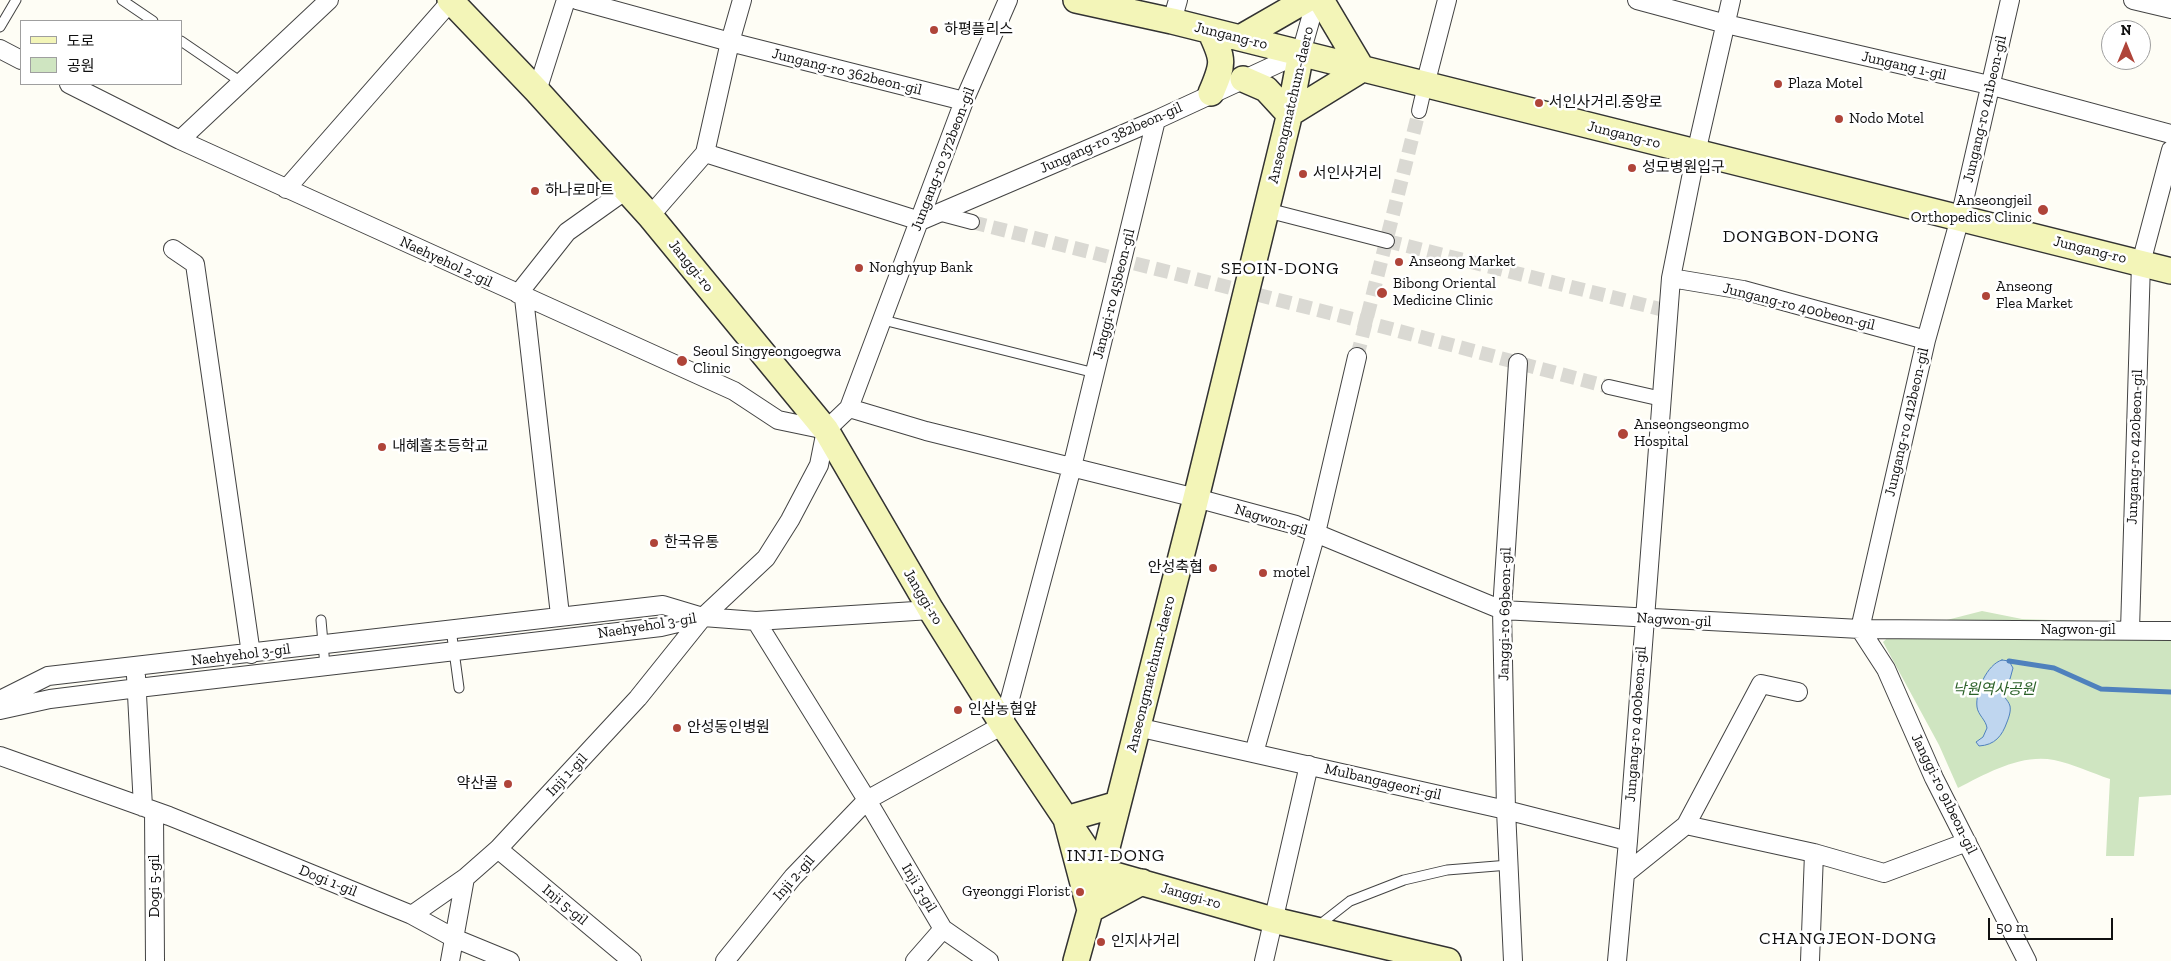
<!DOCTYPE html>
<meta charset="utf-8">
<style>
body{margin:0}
#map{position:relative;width:2171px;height:961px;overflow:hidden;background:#fefdf5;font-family:"Zilla Slab","Noto Sans KR",serif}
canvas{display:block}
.legend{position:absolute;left:20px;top:20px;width:162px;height:65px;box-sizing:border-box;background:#fff;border:1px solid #9f9f9f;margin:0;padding:6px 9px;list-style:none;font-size:15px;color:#101010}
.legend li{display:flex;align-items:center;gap:10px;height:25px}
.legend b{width:25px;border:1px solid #9f9f9f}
.north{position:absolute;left:2101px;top:20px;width:50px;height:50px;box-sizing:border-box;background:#fff;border:1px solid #9f9f9f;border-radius:50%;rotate:0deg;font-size:14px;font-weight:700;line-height:20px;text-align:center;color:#101010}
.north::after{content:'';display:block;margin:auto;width:18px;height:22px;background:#af4439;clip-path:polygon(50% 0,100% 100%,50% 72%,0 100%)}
.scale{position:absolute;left:1988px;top:918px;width:125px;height:22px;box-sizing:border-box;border:2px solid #101010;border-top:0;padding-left:6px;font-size:15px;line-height:18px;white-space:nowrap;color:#101010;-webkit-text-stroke:4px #fff;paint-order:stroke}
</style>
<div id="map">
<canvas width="2171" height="961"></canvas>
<ul class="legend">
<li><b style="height:6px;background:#f3f5b8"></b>도로</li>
<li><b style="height:14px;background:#cfe5c1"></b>공원</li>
</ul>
<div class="north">N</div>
<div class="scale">50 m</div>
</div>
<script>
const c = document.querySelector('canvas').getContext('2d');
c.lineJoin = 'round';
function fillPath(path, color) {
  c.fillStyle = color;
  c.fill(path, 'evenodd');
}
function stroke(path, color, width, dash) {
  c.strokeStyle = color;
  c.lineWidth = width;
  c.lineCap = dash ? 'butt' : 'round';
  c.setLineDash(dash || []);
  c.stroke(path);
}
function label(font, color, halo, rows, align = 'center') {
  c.font = font + ' "Zilla Slab","Noto Sans KR",serif';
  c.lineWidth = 5;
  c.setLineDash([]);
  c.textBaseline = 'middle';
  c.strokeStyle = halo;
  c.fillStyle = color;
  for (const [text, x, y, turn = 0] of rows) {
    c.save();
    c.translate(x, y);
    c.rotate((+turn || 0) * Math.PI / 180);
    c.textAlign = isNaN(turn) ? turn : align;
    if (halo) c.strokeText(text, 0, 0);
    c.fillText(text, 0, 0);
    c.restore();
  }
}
const green = new Path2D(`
 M1982,611L2022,619L2171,624V795L2139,797L2134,856H2106L2110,779C2092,773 2073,764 2054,760C2020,754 1988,773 1958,788L1939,745L1883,642L1892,634Z`);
const water = new Path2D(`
 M2002,660L2009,661L2013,668L2010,679L2003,683L2001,688C2001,696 2008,699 2010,706C2011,711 2009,717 2007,722C2002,736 1995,745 1979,746L1976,742L1983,737L1987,728C1986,720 1978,715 1977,707C1975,692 1987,664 2002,660Z`);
const stream = new Path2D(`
 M2009,661L2054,668L2101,689L2171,692`);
const pedestrianTunnel = new Path2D(`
 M972,222L1365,322L1609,387
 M1387,241L1668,311
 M1357,357L1419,111`);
const service = new Path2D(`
 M122,0L153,21
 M0,27L16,0
 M181,41L241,82
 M883,320L1095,373
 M321,620L325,666
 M451,629L459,688
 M1318,926L1350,901L1404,880L1447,870L1509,865`);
const pedestrian = new Path2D(`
 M1419,111L1425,85
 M1266,210L1387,241
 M938,213L972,222
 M1609,387L1662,399`);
const minor = new Path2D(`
 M577,0L730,42L964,101
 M1637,0L1726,24L1989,85L2171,134
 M2010,0L1960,218L1926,340L1860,629L1886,669L1934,778L2027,961
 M2133,0L2171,9
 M1172,21L1178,0
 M0,49L21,60
 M69,84L180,140L734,391L778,420L826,430
 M1425,85L1447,0
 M537,91L566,0
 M180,140L329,0
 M705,153L920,221L1156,120L1301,53L1316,0
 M286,189L451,1
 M650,216L705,153L730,42L742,0
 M173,249L195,264L251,654
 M1671,278L1743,290L1926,340
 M518,294L567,232L626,190
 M524,298L560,615
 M849,408L964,101L1008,0
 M826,430L849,408L926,431L1196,498L1296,525L1502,610L1860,629L2171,631
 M756,621L867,800L943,929L989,961
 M2130,630L2141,263L2171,150
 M136,676L143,807
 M0,700L48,676L663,605L703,617L756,621L931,610
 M0,710L50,699L138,688L661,627L703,617
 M1137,727L1506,810L1628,841
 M1254,753L1316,533L1357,357
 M0,756L169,816L236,843L412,915L454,938L510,961
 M154,811L155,961
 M1686,825L1814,853L1884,873L1967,842
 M498,849L632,961
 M1625,874L1686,825L1761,684L1798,692
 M412,915L465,878L498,849L638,698L703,617L766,558L790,520L819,465L826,430
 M450,961L465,878
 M725,961L793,877L867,800L1003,725L1072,467L1156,120
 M915,961L943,929
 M1264,961L1309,765
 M1513,961L1506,810L1502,610L1518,363
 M1617,961L1628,841L1671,278L1696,153L1731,0
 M1810,961L1814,853`);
const secondary = new Path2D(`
 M450,0L537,91L650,216L826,430L931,610L1003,725L1101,871L1273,920L1448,961
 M1076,0L1172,21L2171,271
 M1210,31C1224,60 1224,63 1211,93
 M1240,38L1306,0
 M1243,79L1266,89L1289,114L1362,69L1321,0
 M1118,804L1066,819L1090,910L1142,882
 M1076,961L1101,871L1196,498L1288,121L1301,53`);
const markers = [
 [934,30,5,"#af4439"],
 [1778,84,5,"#af4439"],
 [1539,103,5,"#af4439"],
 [1839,119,5,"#af4439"],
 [1632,168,5,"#af4439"],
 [1303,174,5,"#af4439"],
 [535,191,5,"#af4439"],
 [2043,210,6,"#af4439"],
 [1399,262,5,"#af4439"],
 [859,268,5,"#af4439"],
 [1382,293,6,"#af4439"],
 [1986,296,5,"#af4439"],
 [682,361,6,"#af4439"],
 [1623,434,6,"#af4439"],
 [382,447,5,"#af4439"],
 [654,543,5,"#af4439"],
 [1213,568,5,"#af4439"],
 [1263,573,5,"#af4439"],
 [958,710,5,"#af4439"],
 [677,728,5,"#af4439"],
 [508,784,5,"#af4439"],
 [1080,892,5,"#af4439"],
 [1101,942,5,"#af4439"]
];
const poiNames = [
 ["하평플리스",944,30],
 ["Plaza Motel",1788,84],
 ["서인사거리.중앙로",1549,103],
 ["Nodo Motel",1849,119],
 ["성모병원입구",1642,168],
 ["서인사거리",1313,174],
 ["하나로마트",545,191],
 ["Anseongjeil",2032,201,"right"],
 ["Orthopedics Clinic",2032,218,"right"],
 ["Anseong Market",1409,262],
 ["Nonghyup Bank",869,268],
 ["Bibong Oriental",1393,284],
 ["Medicine Clinic",1393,301],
 ["Anseong",1996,287],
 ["Flea Market",1996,304],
 ["Seoul Singyeongoegwa",693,352],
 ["Clinic",693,369],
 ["Anseongseongmo",1634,425],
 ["Hospital",1634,442],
 ["내혜홀초등학교",392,447],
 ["한국유통",664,543],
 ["안성축협",1203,568,"right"],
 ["motel",1273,573],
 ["인삼농협앞",968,710],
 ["안성동인병원",687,728],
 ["약산골",498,784,"right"],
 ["Gyeonggi Florist",1070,892,"right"],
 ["인지사거리",1111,942]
];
const streetNames = [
 ["Jungang-ro",1231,36,14],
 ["Jungang 1-gil",1904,66,13],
 ["Jungang-ro 362beon-gil",847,72,14],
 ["Anseongmatchum-daero",1291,105,-77],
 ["Jungang-ro 411beon-gil",1985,109,-77],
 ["Jungang-ro",1624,135,14],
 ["Jungang-ro 382beon-gil",1111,138,-24],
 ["Jungang-ro 372beon-gil",943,159,-69],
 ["Jungang-ro",2090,250,14],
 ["Naehyehol 2-gil",446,262,25],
 ["Janggi-ro",691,266,51],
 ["Janggi-ro 45beon-gil",1114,294,-76],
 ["Jungang-ro 400beon-gil",1799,307,14],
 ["Jungang-ro 412beon-gil",1907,422,-77],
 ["Jungang-ro 420beon-gil",2135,447,-88],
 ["Nagwon-gil",1271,520,17],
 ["Janggi-ro",923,597,59],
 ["Janggi-ro 69beon-gil",1505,614,-89],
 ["Nagwon-gil",1674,620,3],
 ["Naehyehol 3-gil",647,626,-9],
 ["Nagwon-gil",2078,630],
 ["Naehyehol 3-gil",241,655,-7],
 ["Anseongmatchum-daero",1151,674,-76],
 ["Jungang-ro 400beon-gil",1636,724,-86],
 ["Inji 1-gil",567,775,-47],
 ["Mulbangageori-gil",1383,782,13],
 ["Janggi-ro 91beon-gil",1944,794,64],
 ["Inji 2-gil",794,878,-49],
 ["Dogi 1-gil",328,881,22],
 ["Dogi 5-gil",155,886,-90],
 ["Inji 3-gil",919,888,59],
 ["Janggi-ro",1191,896,16],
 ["Inji 5-gil",565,905,40]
];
const parkNames = [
 ["낙원역사공원",1994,690]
];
const quarterNames = [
 ["DONGBON-DONG",1801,237],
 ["SEOIN-DONG",1280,269],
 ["INJI-DONG",1116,856],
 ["CHANGJEON-DONG",1848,939]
];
fillPath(green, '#cfe5c1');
fillPath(water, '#bfd6ef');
stroke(water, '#4f81bd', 1);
stroke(stream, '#4f81bd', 5);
stroke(pedestrianTunnel, '#dad9d3', 14, [14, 7]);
stroke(service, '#434343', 11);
stroke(pedestrian, '#434343', 16);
stroke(minor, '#434343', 20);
stroke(secondary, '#323232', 28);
stroke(service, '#fff', 9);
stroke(pedestrian, '#fff', 14);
stroke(minor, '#fff', 18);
stroke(secondary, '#f3f5b8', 25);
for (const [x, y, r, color] of markers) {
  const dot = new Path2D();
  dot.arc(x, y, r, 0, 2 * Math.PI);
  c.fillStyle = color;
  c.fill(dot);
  stroke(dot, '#fff', 2);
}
label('15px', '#101010', '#fff', poiNames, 'left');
label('15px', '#101010', '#fff', streetNames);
label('italic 15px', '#2b6128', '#fff', parkNames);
c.letterSpacing = '1px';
label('18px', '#101010', '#fff', quarterNames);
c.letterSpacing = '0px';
</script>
